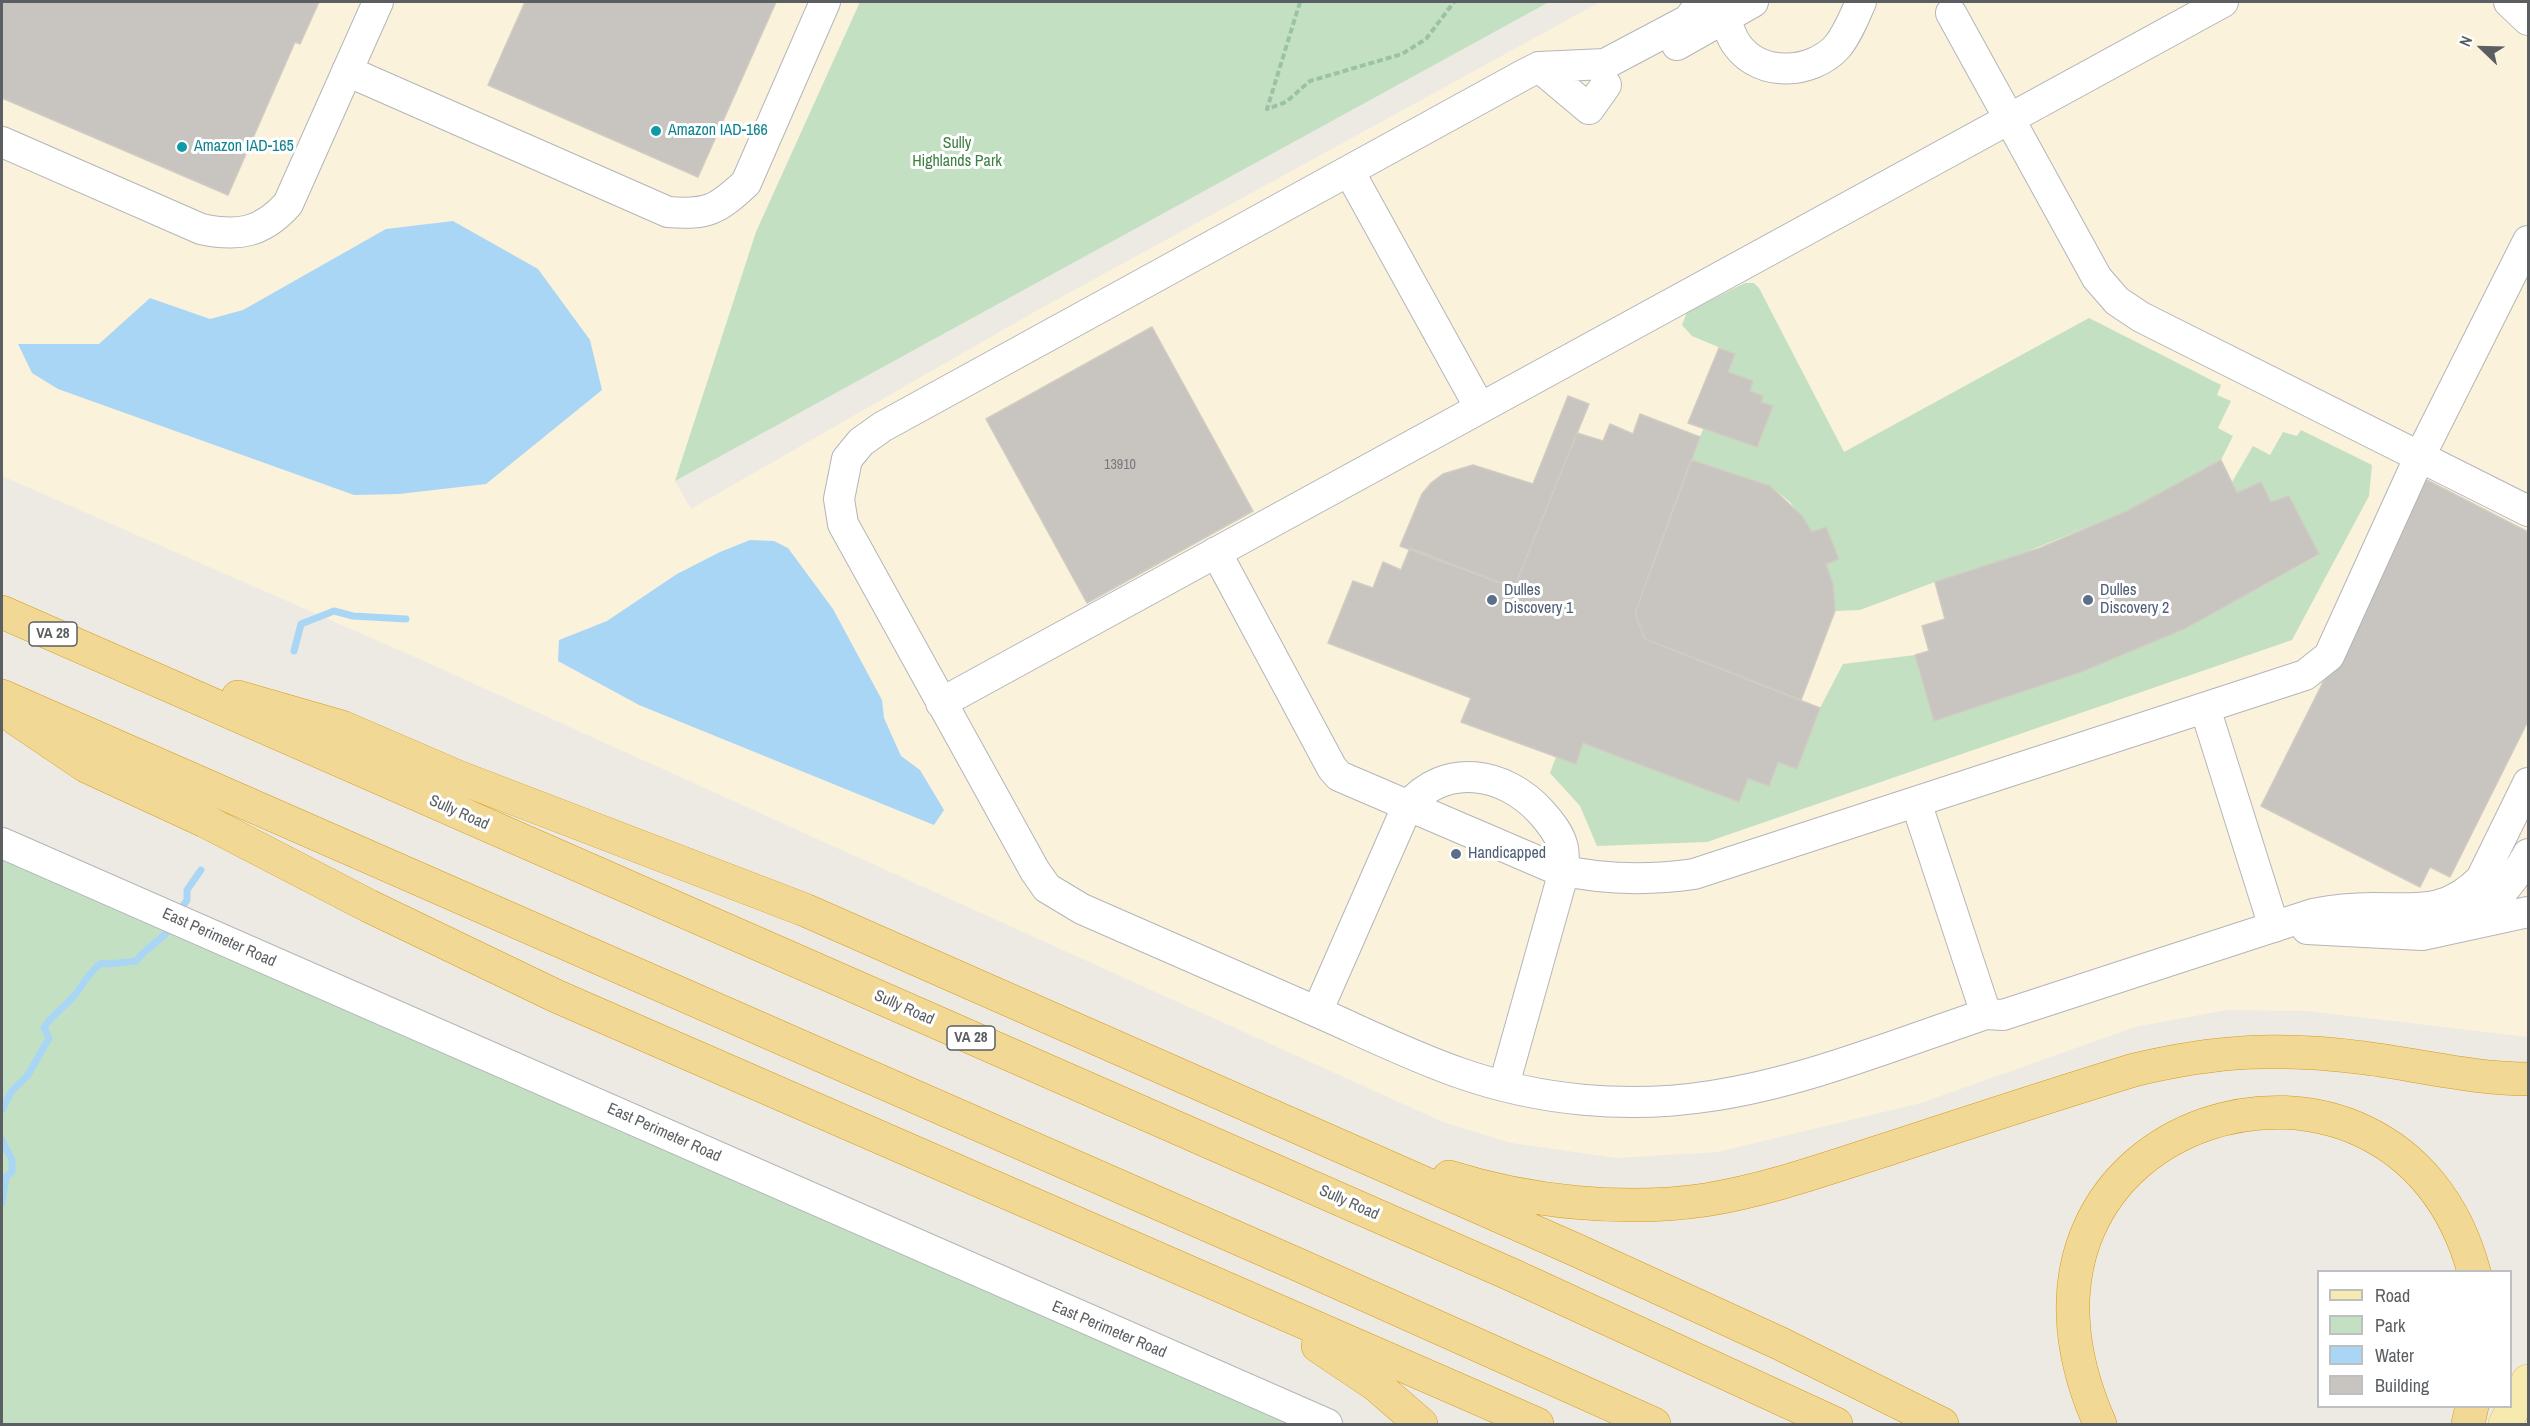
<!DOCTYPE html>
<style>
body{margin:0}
#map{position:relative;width:2530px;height:1426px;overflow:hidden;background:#eceae3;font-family:"Archivo Narrow",sans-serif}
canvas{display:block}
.frame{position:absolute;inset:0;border:3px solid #5b5f62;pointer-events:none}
.legend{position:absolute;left:2317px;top:1270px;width:195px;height:138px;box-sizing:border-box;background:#fff;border:2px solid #bdbfc0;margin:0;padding:8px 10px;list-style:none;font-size:18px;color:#5b5f62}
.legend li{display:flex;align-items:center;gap:12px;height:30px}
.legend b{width:30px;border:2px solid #bdbfc0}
.north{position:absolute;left:2452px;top:18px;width:60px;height:60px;-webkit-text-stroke:4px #fff;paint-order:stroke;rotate:293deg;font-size:16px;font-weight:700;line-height:24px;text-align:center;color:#5b5f62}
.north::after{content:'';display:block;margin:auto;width:21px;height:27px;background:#5b5f62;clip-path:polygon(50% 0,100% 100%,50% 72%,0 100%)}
</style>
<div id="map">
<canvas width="2530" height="1426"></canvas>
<div class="frame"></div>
<ul class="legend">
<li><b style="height:8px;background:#f6eaaf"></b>Road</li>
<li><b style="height:16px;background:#c3e1c2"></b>Park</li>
<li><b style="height:16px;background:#aad6f6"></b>Water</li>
<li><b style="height:16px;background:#c8c5c0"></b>Building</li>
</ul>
<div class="north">N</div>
</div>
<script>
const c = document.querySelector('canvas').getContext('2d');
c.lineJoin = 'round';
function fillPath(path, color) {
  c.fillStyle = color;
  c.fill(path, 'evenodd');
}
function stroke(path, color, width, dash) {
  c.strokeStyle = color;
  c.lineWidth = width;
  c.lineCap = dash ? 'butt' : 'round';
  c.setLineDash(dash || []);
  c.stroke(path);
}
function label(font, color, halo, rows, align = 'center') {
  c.font = font + ' "Archivo Narrow",sans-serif';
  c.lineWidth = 6;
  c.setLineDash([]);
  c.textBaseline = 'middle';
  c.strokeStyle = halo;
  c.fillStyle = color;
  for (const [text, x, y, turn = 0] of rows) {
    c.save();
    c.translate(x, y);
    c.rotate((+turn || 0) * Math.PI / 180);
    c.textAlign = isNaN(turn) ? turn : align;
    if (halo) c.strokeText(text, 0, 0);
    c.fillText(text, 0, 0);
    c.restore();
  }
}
const commercial = new Path2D(`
 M2,2H860L756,232L675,481L691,509L1036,311L1600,2H2528V1037L2307,1011L2227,1010L2135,1027L1921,1103L1718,1152L1616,1158L1511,1143L1443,1122L426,662L2,476Z`);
const green = new Path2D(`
 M860,2H1549L675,481L756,232Z
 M1745,283H1754L1759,288L1844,452L2089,318L2221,385L2217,395L2231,401L2218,428L2233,436L2221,460L2127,511L1999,563L1935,582L1860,610L1835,611L1833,584L1826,564L1838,558L1812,532L1790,502L1770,486L1691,460L1704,427L1761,402L1763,396L1750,391L1753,381L1728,372L1735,354L1692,336L1682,325L1687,312Z
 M2301,430L2372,465L2369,496L2292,640L1707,842L1597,846L1580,806L1550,773L1556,757L1576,764L1583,743L1739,802L1748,778L1769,786L1778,762L1797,769L1820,708L1843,664L1915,655L1934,721L2081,672L2186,628L2319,555L2289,496L2271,502L2261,482L2237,493L2232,482L2253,446L2270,455L2283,432L2297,436Z
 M2,857L1305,1424H2Z`);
const water = new Path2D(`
 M453,221L538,269L590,340L602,390L486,484L399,494L354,495L58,389L32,373L18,344H99L150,298L210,319L243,310L386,229Z
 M750,540L774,541L788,548L833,609L882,700L884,718L901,756L920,770L944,810L934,825L639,705L558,661L559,640L607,621L677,574L720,552Z`);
const stream = new Path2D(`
 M294,651L301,624L334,611L353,616L406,619
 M178,913L187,900V890L201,870
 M2,1110L11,1092L28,1075L49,1038L44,1028C52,1014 64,1008 74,996C84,984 89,971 102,963L108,964L136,961C146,948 160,941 171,928
 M2,1140L12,1160V1172L6,1177L2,1203`);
const building = new Path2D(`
 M2,2H319L300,44L295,42L228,195L2,98Z
 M525,2H776L698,177L488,85Z
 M1152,327L1253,511L1087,603L986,419Z
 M1719,348L1735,354L1728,372L1753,381L1750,391L1763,396L1761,402L1773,406L1757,447L1688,423Z
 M1568,396L1589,404L1514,588L1400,546L1422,494L1431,483L1443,474L1473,465L1533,484Z
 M1640,414L1700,437L1635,613L1645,639L1820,708L1797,769L1778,762L1769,786L1748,778L1739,802L1583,743L1576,764L1461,722L1471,698L1328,643L1353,581L1373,588L1383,562L1401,570L1410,548L1514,588L1577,433L1603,441L1610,424L1633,434Z
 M1691,460L1770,486L1802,516L1812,532L1826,527L1839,559L1826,564L1833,584L1835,611L1801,700L1645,639L1635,613Z
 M2221,460L2237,493L2261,482L2271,502L2289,496L2319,554L2186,628L2081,672L1934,721L1915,655L1929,651L1922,626L1945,619L1935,582L2040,548L2127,511Z
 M2425,479L2528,532V721L2450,877L2430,867L2420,887L2261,806Z`);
const path = new Path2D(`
 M1300,2L1267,109L1286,102L1310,81L1402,54L1426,39L1454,2`);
const minor = new Path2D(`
 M1702,2L1688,20L1605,64L1539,67L1525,74L882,427L861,442L847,459L839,499L843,524L1035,871L1047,888L1082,909C1156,942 1231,974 1306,1007C1357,1029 1408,1055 1460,1073C1540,1101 1628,1109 1711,1096C1805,1082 1896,1044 1986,1014L2003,1015L2313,914C2333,910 2353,908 2373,908C2418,908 2446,914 2481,879L2528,783
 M1721,2C1726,16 1728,33 1737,45C1761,78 1812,74 1837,47C1848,34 1854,17 1861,2
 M2509,2L2528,20
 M1951,13L2097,278L2117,301L2141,317L2528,511
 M1677,45L1753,2
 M1539,67L1589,109L1606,85
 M347,71L668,212C708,215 717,210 746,183L825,2
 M2,142L201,229C238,237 262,233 288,204L378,2
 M1349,171L1480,408
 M1216,552L1332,768L1339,776L1556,869C1603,880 1646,881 1694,874L2305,675L2329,656L2420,456L2528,241
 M941,703L2223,2
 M2205,708L2274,927
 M1916,802L1986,1014
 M2,843L1327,1424
 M2466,921C2494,906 2513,882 2528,854
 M2307,929L2422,935L2528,912
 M1317,1012L1407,807C1445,761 1505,772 1541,812C1550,822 1560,834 1563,848C1564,855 1564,863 1564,871L1504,1085`);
const major = new Path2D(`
 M2505,1424L2528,1381`);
const highway = new Path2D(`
 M2,612L1510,1274L1836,1424
 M2,696L1301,1266L1654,1424
 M238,697L342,727L458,777L805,910L1576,1250L1779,1343L1942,1424
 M15,718L86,766L205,821L369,906L556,996L1537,1424
 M1449,1177C1528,1202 1623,1212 1705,1200C1768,1190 1828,1168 1888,1149C1970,1122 2052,1095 2134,1070C2217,1050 2281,1047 2365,1058C2419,1065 2474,1079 2528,1079
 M1318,1346L1376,1385L1421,1424
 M2100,1424C1961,1112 2398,987 2474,1272
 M2468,1424L2472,1406`);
const markers = [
 [656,131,6,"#0f9aa8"],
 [182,147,6,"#0f9aa8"],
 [1492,600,6,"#5c6f8a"],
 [2088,600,6,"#5c6f8a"],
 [1456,854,6,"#5c6f8a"]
];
const numberNames = [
 ["13910",1120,465]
];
const shields = [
 [53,634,48],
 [971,1038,48]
];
const shieldNames = [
 ["VA 28",53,634],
 ["VA 28",971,1038]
];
const cultureNames = [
 ["Amazon IAD-166",668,131],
 ["Amazon IAD-165",194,147]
];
const parkNames = [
 ["Sully",957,144],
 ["Highlands Park",957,162]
];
const serviceNames = [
 ["Dulles",1504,591],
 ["Discovery 1",1504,609],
 ["Dulles",2100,591],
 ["Discovery 2",2100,609],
 ["Handicapped",1468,854]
];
const streetNames = [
 ["Sully Road",459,813,24],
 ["East Perimeter Road",219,938,24],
 ["Sully Road",904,1008,24],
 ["East Perimeter Road",664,1133,24],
 ["Sully Road",1349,1203,24],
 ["East Perimeter Road",1109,1330,23]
];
fillPath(commercial, '#faf2db');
fillPath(green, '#c3e1c2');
fillPath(water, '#aad6f6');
stroke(stream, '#aad6f6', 7);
fillPath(building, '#c8c5c0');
stroke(building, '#d0ccc2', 1.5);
stroke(minor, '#b4b5b9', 32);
stroke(major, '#e2be67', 34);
stroke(highway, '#d89918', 34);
stroke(path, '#9cc2a6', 4, [6, 3]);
stroke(minor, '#fff', 30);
stroke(major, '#f6eaaf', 33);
stroke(highway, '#f1d995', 33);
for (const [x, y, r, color] of markers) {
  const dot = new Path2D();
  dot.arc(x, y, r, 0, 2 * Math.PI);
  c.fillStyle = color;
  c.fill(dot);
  stroke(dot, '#fff', 2);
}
label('14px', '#76787a', null, numberNames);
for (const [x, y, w] of shields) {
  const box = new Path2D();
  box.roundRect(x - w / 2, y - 12, w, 24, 4.5);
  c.fillStyle = '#fff';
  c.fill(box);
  stroke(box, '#5b5f62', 1.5);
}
label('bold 15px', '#5b5f62', null, shieldNames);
label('16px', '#0d838f', '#fff', cultureNames, 'left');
label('16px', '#3d7f40', '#fff', parkNames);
label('16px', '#4e5e75', '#fff', serviceNames, 'left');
label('16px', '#5b5f62', '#fff', streetNames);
</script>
